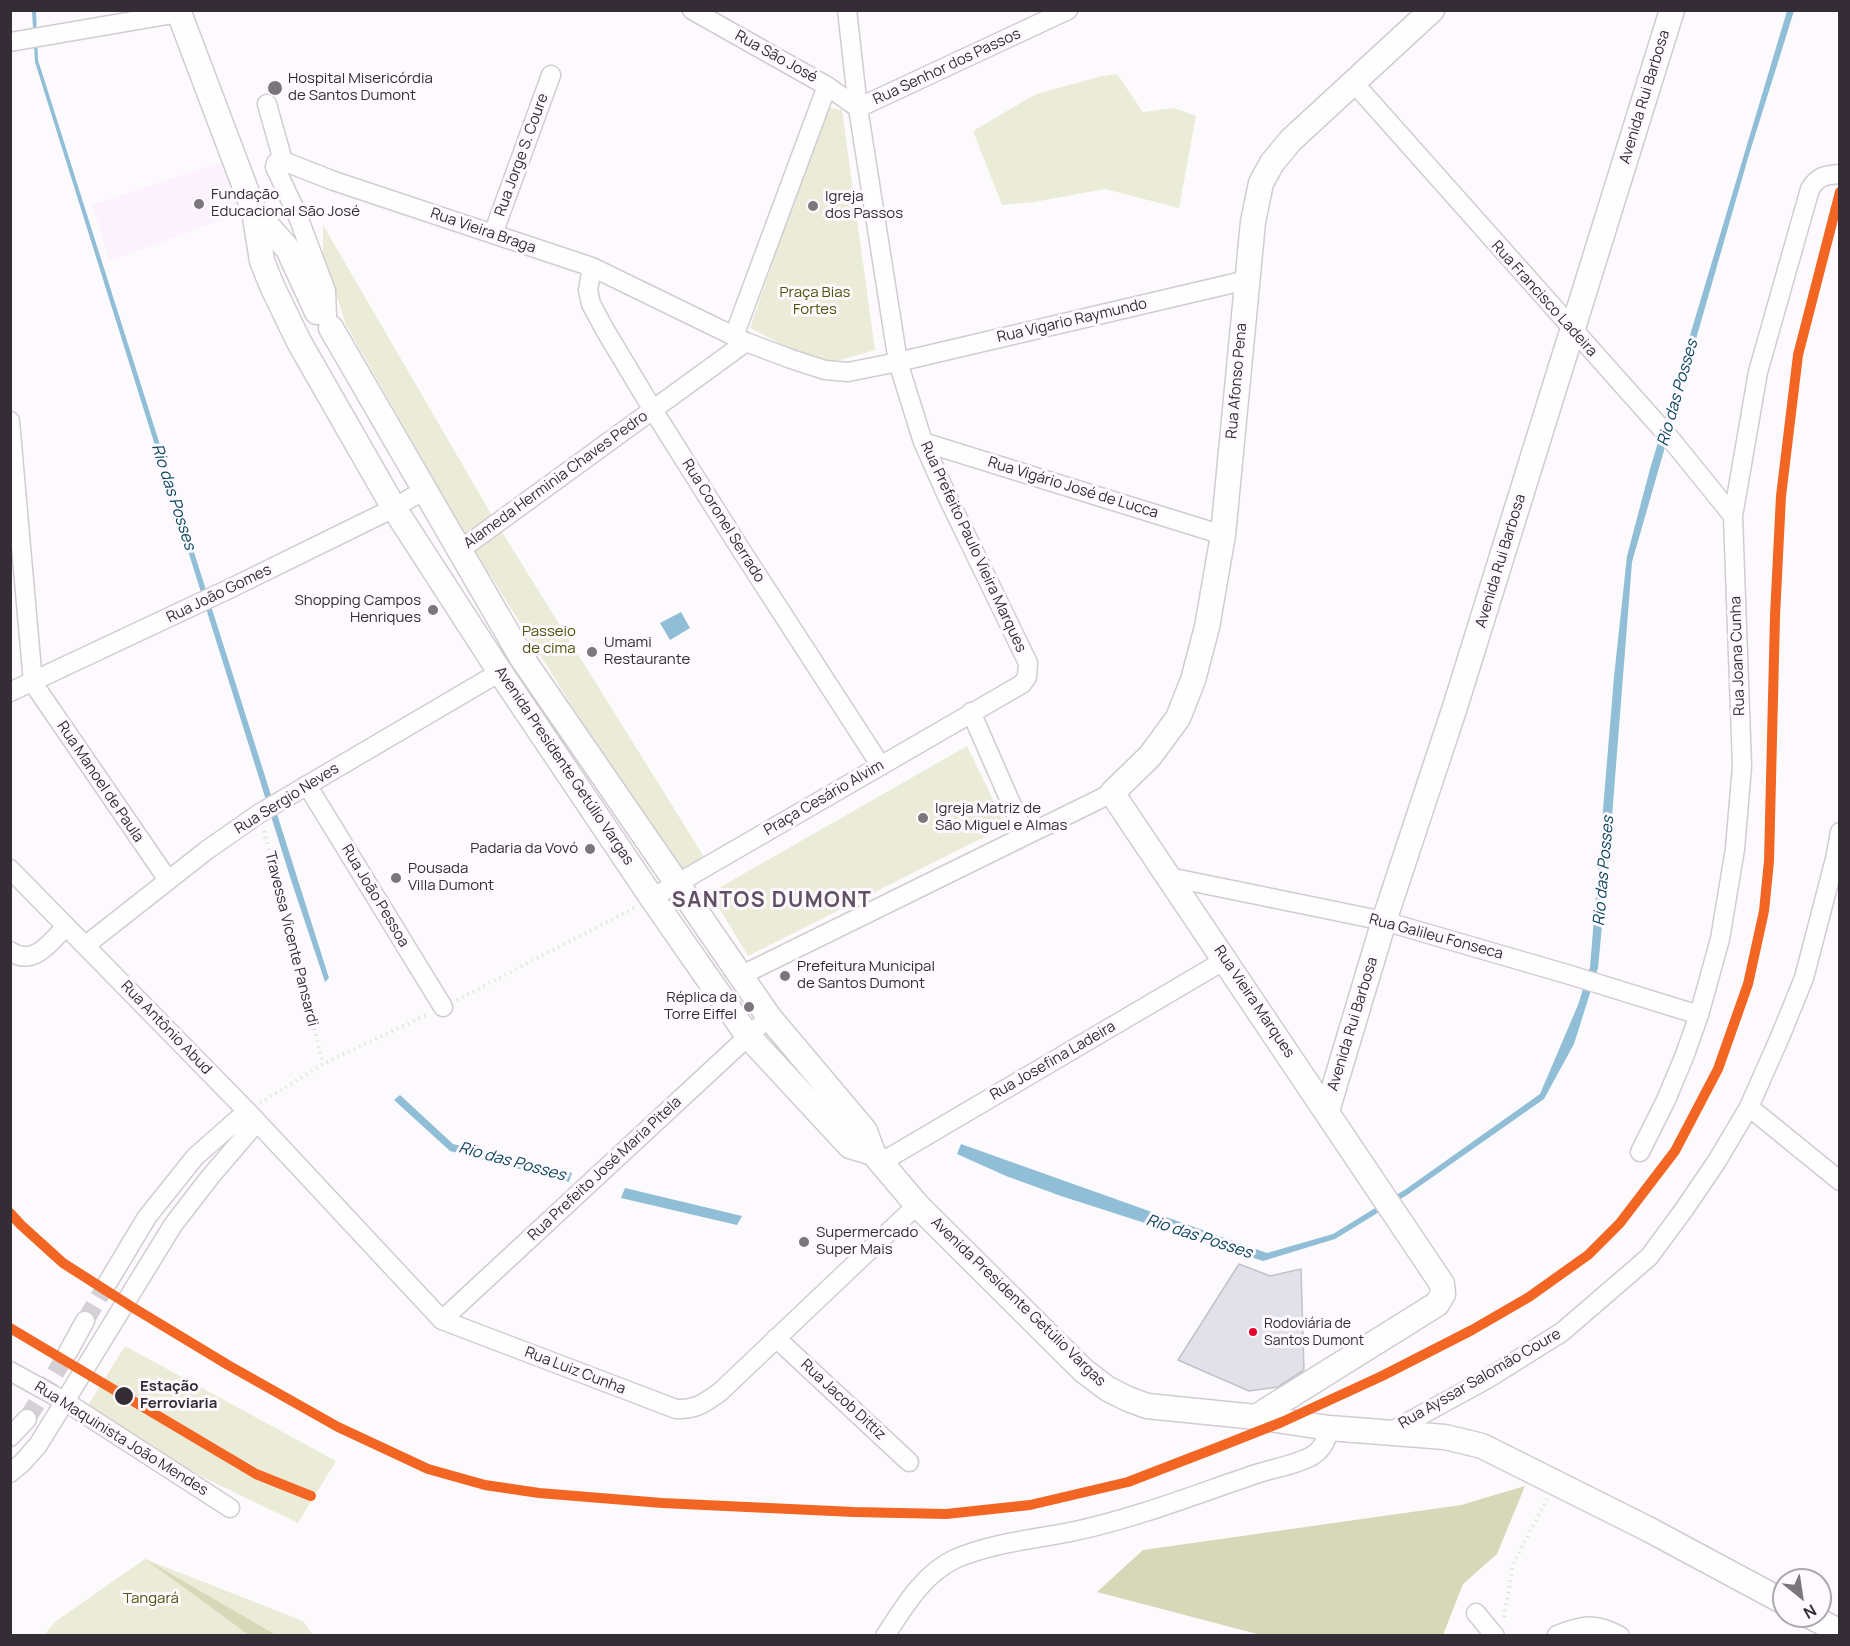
<!DOCTYPE html>
<meta charset="utf-8">
<style>
body{margin:0}
#map{position:relative;width:1850px;height:1646px;overflow:hidden;background:#fcfafd;font-family:Manrope,sans-serif}
canvas{display:block}
.frame{position:absolute;inset:0;border:12px solid #352d36;pointer-events:none}
.north{position:absolute;left:1772px;top:1568px;width:60px;height:60px;box-sizing:border-box;background:#fdf9fe;border:2px solid #ada7ae;border-radius:50%;rotate:150deg;font-size:16px;font-weight:700;line-height:24px;text-align:center;color:#352d36}
.north::after{content:'';display:block;margin:auto;width:21px;height:27px;background:#7b757c;clip-path:polygon(50% 0,100% 100%,50% 72%,0 100%)}
</style>
<div id="map">
<canvas width="1850" height="1646"></canvas>
<div class="frame"></div>
<div class="north">N</div>
</div>
<script>
const c = document.querySelector('canvas').getContext('2d');
c.lineJoin = 'round';
function fillPath(path, color) {
  c.fillStyle = color;
  c.fill(path, 'evenodd');
}
function stroke(path, color, width, dash) {
  c.strokeStyle = color;
  c.lineWidth = width;
  c.lineCap = dash ? 'butt' : 'round';
  c.setLineDash(dash || []);
  c.stroke(path);
}
function label(font, color, halo, rows, align = 'center') {
  c.font = font + ' Manrope,sans-serif';
  c.lineWidth = 6;
  c.setLineDash([]);
  c.textBaseline = 'middle';
  c.strokeStyle = halo;
  c.fillStyle = color;
  for (const [text, x, y, turn = 0] of rows) {
    c.save();
    c.translate(x, y);
    c.rotate((+turn || 0) * Math.PI / 180);
    c.textAlign = isNaN(turn) ? turn : align;
    if (halo) c.strokeText(text, 0, 0);
    c.fillText(text, 0, 0);
    c.restore();
  }
}
const built = new Path2D(`
 M234,158L250,209L110,261L92,205Z`);
const green = new Path2D(`
 M1117,74L1143,112L1174,108L1196,116L1179,208L1105,189L1034,202L1002,205L973,131L1036,94L1102,76Z
 M826,107L842,110L875,350L837,361L818,363L750,328Z
 M323,225L497,524L706,860L677,874L470,543L346,325L323,254Z
 M967,746L1006,826L748,956L710,893Z
 M125,1346L336,1461L298,1523L80,1418Z
 M145,1559L303,1621L313,1635L43,1636L56,1621Z`);
const forest = new Path2D(`
 M1525,1486L1497,1554L1463,1584L1443,1635H1261L1097,1592L1143,1550L1461,1505Z
 M145,1559L276,1635H249Z`);
const water = new Path2D(`
 M32,11H36L38,60L329,978L325,982L291,880L35,62Z
 M1787,11H1794L1748,158L1632,562L1610,842L1598,968L1574,1044L1544,1099L1407,1195L1335,1239L1263,1261L1061,1196L1006,1176L957,1154L961,1144L1267,1253L1333,1234L1406,1189L1540,1094L1578,1005L1590,967L1614,677L1627,556L1650,469Z
 M681,612L690,628L670,640L660,623Z
 M400,1095L453,1144L572,1173L569,1182L450,1151L394,1100Z
 M625,1188L742,1216L737,1225L621,1198Z`);
const building = new Path2D(`
 M1239,1264L1270,1276L1301,1269L1304,1370L1278,1387L1249,1391L1178,1360Z`);
const minorTunnel = new Path2D(`
 M85,1321L108,1282
 M27,1419L68,1352`);
const path = new Path2D(`
 M264,831L323,1064
 M457,1000L634,908
 M260,1103L323,1064L428,1014
 M1504,1617L1513,1564L1547,1499`);
const minor = new Path2D(`
 M692,10L827,86L858,108
 M10,42L179,13
 M1354,83L1669,437L1733,516
 M267,104L283,161L334,181L592,267L746,342L791,359L825,370L848,372L898,362L1247,280
 M858,108L1068,10
 M283,161L276,163L275,167L297,214L326,291L327,318
 M493,234L551,75
 M592,267L588,290L591,304L605,330L653,410L743,553L881,766
 M734,336L827,86
 M10,421L33,683L168,880
 M923,442L1223,535
 M460,550L746,342
 M10,692L229,589L394,508L424,490
 M971,712L1025,835
 M307,785L443,1007
 M10,869L247,1111L442,1320L676,1409C696,1410 704,1403 720,1392L917,1205
 M1169,877L1384,921L1570,975L1699,1015
 M652,898L1022,684L1027,677L1028,663L948,498L923,442L898,362L858,108L847,10
 M86,945L207,850L260,813L500,672
 M10,951C33,968 52,941 66,926
 M740,976L1112,793
 M1749,1107L1840,1181
 M1640,1152L1666,1100L1684,1057L1699,1015L1720,939L1735,849L1742,766L1733,516L1758,372L1810,189C1818,176 1825,175 1840,174
 M880,1163L1225,960
 M108,1282L147,1217L195,1157L247,1111
 M442,1320L769,1017
 M776,1338L909,1462
 M68,1352L85,1321
 M10,1371L66,1402L230,1508
 M1390,1432L1487,1379L1562,1332L1649,1257L1683,1211L1717,1161L1749,1107L1780,1037L1804,978L1835,859L1840,832
 M10,1437L27,1419
 M10,1473L22,1463L38,1445L173,1225L210,1177L257,1122
 M1476,1613L1495,1636
 M1557,1635C1582,1625 1595,1622 1620,1636
 M885,1636C904,1607 923,1574 955,1559C990,1543 1037,1539 1075,1531C1136,1518 1194,1495 1253,1475C1270,1469 1295,1465 1310,1457C1322,1451 1327,1440 1329,1428`);
const major = new Path2D(`
 M178,10L254,211L262,261L272,286L299,342L394,508L500,672L652,898L748,1036L850,1146L873,1153
 M254,211L288,249L317,312
 M331,328L522,658L769,1017L865,1131L873,1153L917,1205L1084,1371L1108,1389L1128,1399L1147,1406L1256,1417L1329,1428L1445,1437L1482,1446L1648,1529L1784,1602
 M1327,1111L1384,921L1455,707L1672,10
 M1256,1417L1437,1304L1443,1294L1442,1284L1112,793L1150,756L1178,718L1193,680L1207,627L1223,535L1253,222L1261,183L1272,163L1291,140L1432,10
 M1810,1616L1840,1632`);
const rail1 = new Path2D(`
 M10,1213L21,1225L63,1263L132,1307L228,1365L338,1427L428,1469L485,1485L539,1493L662,1503L854,1512L946,1514L1030,1505L1128,1482L1216,1448L1282,1422L1382,1376L1472,1330L1529,1297L1588,1255L1620,1223L1675,1151L1718,1069L1748,984L1764,911L1769,861L1775,616L1781,496L1798,355L1840,192
 M10,1328L256,1474L311,1496`);
const markers = [
 [275,88,8,"#7b757c"],
 [199,204,6,"#7b757c"],
 [813,206,6,"#7b757c"],
 [433,610,6,"#7b757c"],
 [592,652,6,"#7b757c"],
 [923,818,6,"#7b757c"],
 [590,849,6,"#7b757c"],
 [396,878,6,"#7b757c"],
 [785,976,6,"#7b757c"],
 [749,1007,6,"#7b757c"],
 [804,1242,6,"#7b757c"],
 [1253,1332,5,"#e4002b"],
 [124,1396,10,"#352d36"]
];
const busNames = [
 ["Rodoviária de",1264,1324],
 ["Santos Dumont",1264,1341]
];
const streetNames = [
 ["Rua São José",776,57,29],
 ["Rua Senhor dos Passos",947,67,-25],
 ["Avenida Rui Barbosa",1645,97,-73],
 ["Rua Jorge S. Coure",522,155,-70],
 ["Rua Vieira Braga",483,231,19],
 ["Rua Francisco Ladeira",1544,299,48],
 ["Rua Vigario Raymundo",1072,321,-13],
 ["Rua Afonso Pena",1237,381,-85],
 ["Alameda Herminia Chaves Pedro",556,480,-36],
 ["Rua Vigário José de Lucca",1073,488,17],
 ["Rua Coronel Serrado",723,521,58],
 ["Rua Prefeito Paulo Vieira Marques",973,547,65],
 ["Avenida Rui Barbosa",1501,561,-73],
 ["Rua João Gomes",219,594,-26],
 ["Rua Joana Cunha",1738,656,-92],
 ["Avenida Presidente Getúlio Vargas",564,766,56],
 ["Rua Manoel de Paula",100,782,56],
 ["Praça Cesário Alvim",824,798,-30],
 ["Rua Sergio Neves",287,799,-32],
 ["Rua João Pessoa",375,896,59],
 ["Rua Galileu Fonseca",1436,937,15],
 ["Travessa Vicente Pansardi",291,939,76],
 ["Rua Vieira Marques",1254,1002,56],
 ["Avenida Rui Barbosa",1353,1024,-73],
 ["Rua Antônio Abud",166,1028,46],
 ["Rua Josefina Ladeira",1053,1061,-30],
 ["Rua Prefeito José Maria Pitela",605,1169,-43],
 ["Avenida Presidente Getúlio Vargas",1018,1302,44],
 ["Rua Luiz Cunha",575,1371,21],
 ["Rua Ayssar Salomão Coure",1480,1379,-30],
 ["Rua Jacob Dittiz",843,1400,43],
 ["Rua Maquinista João Mendes",121,1439,32]
];
const poiNames = [
 ["Hospital Misericórdia",288,79],
 ["de Santos Dumont",288,96],
 ["Fundação",211,195],
 ["Educacional São José",211,212],
 ["Igreja",825,197],
 ["dos Passos",825,214],
 ["Shopping Campos",421,601,"right"],
 ["Henriques",421,618,"right"],
 ["Umami",604,643],
 ["Restaurante",604,660],
 ["Igreja Matriz de",935,809],
 ["São Miguel e Almas",935,826],
 ["Padaria da Vovó",578,849,"right"],
 ["Pousada",408,869],
 ["Villa Dumont",408,886],
 ["Prefeitura Municipal",797,967],
 ["de Santos Dumont",797,984],
 ["Réplica da",737,998,"right"],
 ["Torre Eiffel",737,1015,"right"],
 ["Supermercado",816,1233],
 ["Super Mais",816,1250]
];
const parkNames = [
 ["Praça Bias",815,293],
 ["Fortes",815,310],
 ["Passeio",549,632],
 ["de cima",549,649],
 ["Tangará",151,1599]
];
const stopNames = [
 ["Estação",140,1387],
 ["Ferroviaria",140,1404]
];
const waterNames = [
 ["Rio das Posses",1678,393,-74],
 ["Rio das Posses",173,497,72],
 ["Rio das Posses",1604,871,-85],
 ["Rio das Posses",512,1162,15],
 ["Rio das Posses",1199,1237,18]
];
const districtNames = [
 ["SANTOS DUMONT",772,901]
];
fillPath(built, '#fbf2fd');
fillPath(green, '#ebecd8');
fillPath(forest, '#d6d8b7');
fillPath(water, '#8fbed6');
fillPath(building, '#e2e1e9');
stroke(building, '#c3c2c9', 1.5);
stroke(minorTunnel, '#d4d1d5', 18, [18, 9]);
stroke(minor, '#d1ccd2', 21);
stroke(major, '#d1ccd2', 27);
stroke(path, '#e4e4e4', 4, [1.5, 4.5]);
stroke(minor, '#fffeff', 18);
stroke(major, '#fffeff', 24);
stroke(rail1, '#f26522', 10);
for (const [x, y, r, color] of markers) {
  const dot = new Path2D();
  dot.arc(x, y, r, 0, 2 * Math.PI);
  c.fillStyle = color;
  c.fill(dot);
  stroke(dot, '#fdf9fe', 2);
}
label('14px', '#352d36', '#fdf9fe', busNames, 'left');
label('15px', '#352d36', '#fdf9fe', streetNames);
label('15px', '#352d36', '#fdf9fe', poiNames, 'left');
label('15px', '#515409', '#fdf9fe', parkNames);
label('bold 15px', '#352d36', '#fdf9fe', stopNames, 'left');
label('italic 16px', '#0b485e', '#fdf9fe', waterNames);
c.letterSpacing = '1.5px';
label('bold 21px', '#605063', '#fdf9fe', districtNames);
c.letterSpacing = '0px';
</script>
